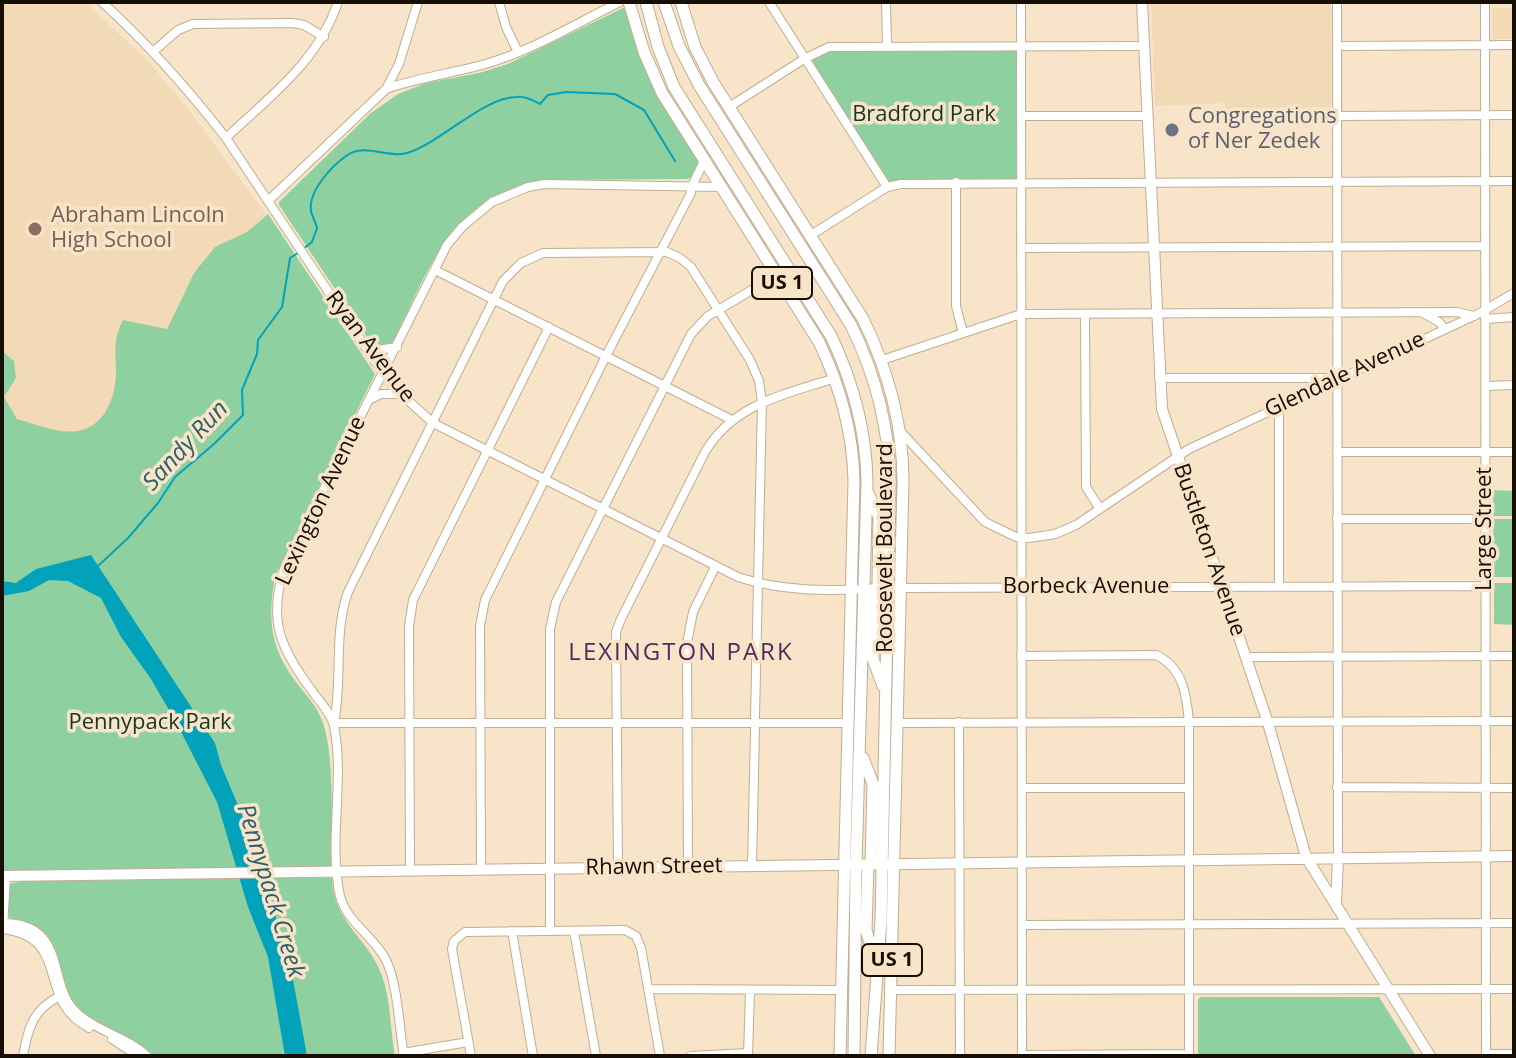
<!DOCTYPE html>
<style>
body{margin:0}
#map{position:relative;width:1516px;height:1058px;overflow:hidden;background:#f8e4c8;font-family:"Open Sans",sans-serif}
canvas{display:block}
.frame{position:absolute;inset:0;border:4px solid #150f05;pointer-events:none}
</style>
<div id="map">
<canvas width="1516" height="1058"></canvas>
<div class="frame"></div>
</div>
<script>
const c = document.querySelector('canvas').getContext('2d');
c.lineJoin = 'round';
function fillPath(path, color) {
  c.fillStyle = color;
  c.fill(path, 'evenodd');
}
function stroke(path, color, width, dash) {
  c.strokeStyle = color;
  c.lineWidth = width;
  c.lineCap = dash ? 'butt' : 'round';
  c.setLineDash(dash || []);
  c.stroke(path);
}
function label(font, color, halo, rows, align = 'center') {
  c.font = font + ' "Open Sans",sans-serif';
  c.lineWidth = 7;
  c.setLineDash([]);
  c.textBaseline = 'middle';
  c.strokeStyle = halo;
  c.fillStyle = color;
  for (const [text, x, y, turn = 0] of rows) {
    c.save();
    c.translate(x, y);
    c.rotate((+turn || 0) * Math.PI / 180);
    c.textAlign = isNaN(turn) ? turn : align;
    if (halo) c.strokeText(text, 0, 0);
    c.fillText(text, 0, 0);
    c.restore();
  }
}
const built = new Path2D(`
 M2,2H85L148,61L185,105L266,214L248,233L194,273L162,337L123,439L2,432Z
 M1151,2H1331V107L1226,109L1225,103L1155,106Z
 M1492,8H1514V39H1492Z`);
const green = new Path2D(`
 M623,8L626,9L699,162L693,176L688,179L545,180C449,197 432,265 393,342L388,346L376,347L371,343L279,205V202L371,113L398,94L426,83L479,73L508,64Z
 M829,47L1021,48V182L887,187L804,59Z
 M268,214L375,374L275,576C268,618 269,646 296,682C305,694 318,707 323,723C335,757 331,828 332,866L276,869L277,878H332C333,923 369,938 382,976C391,1000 390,1030 395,1056H151L129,1038L88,1019L71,1001L54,949L46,939L9,917V884L26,880L2,872V351L14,361L16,378L4,397L17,419C35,424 59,434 77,431C107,427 117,392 116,368C115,349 114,337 123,320L167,329L194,273L215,247L247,232Z
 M1493,490L1514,491V516H1493Z
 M1493,519H1514V577H1494Z
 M1494,583H1514V625L1494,624Z
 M1200,997H1379L1416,1056H1198V1000Z`);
const water = new Path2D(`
 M91,555L215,743L221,765L240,810L269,894L291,969L307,1056H285L268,957L248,907L217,802L177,724L151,679L121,637L101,598L68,581L49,580L29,591L2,596V581L16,583L36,569Z`);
const stream = new Path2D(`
 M303,249L312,242L317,228C316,223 312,216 311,211C308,191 332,166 346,156C365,142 388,159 407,153C442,142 482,98 516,97C525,96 532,100 540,104L548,95L566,92L615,94L644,110L675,161
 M97,567L128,538L158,503L175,477L214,444L243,415L242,390L257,354L258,340L282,307L290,258L298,253`);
const minor = new Path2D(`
 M102,2C148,44 188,89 226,138L378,366L401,394L433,423L738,577C780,591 824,591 868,589
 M499,2L506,27L518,52
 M769,2L887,187
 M886,2L887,46
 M1021,2L1022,1056
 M1337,2L1338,854
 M1485,2L1486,1056
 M1337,46L1514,45
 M154,51L178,30L193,24L292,23L304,25L324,37
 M386,89C422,76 459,73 495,61C538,47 579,22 620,2
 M729,107L804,59L829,47L1144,46
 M1021,116H1146
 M1337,116L1514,115
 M226,138C270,96 318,62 338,2
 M956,182V306L963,333
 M268,201L386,89L399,64L418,2
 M811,235L887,187L901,184L1514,181
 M1021,248L1485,246
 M435,270L732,420
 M1423,313L1439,322L1445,329
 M1085,315L1086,487L1100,509
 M1485,319L1514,317
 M366,347L377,350L397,347
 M882,360L1021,314L1457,312L1474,316
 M1159,378H1333
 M1486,386L1514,385
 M369,400L381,394H401
 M900,431L985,522L1016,537L1029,538L1055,534L1076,525L1189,449L1478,314L1514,293
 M1337,452H1514
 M1337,519H1485
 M1279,587V405
 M898,588L1485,586
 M1021,656L1156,655C1183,667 1187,696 1189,723V1056
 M1246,657L1514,656
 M959,722L960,1056
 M898,723L1514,721
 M1337,787L1514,788
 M1022,788H1189
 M752,866L755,728V717L762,402L759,381L750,360L691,267L680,258L667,252L543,253L521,263L503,281L348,592C333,634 343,679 334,723C473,724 612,723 750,723H848
 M618,867L616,632L621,619L705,452C733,404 786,394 835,378
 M688,867L687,643L693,612L715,567
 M481,869L480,626L485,600L606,356L691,193V188L704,161
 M410,871L409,626L413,600L549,327
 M2,923C68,923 47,982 74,1010C94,1031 126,1036 147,1056
 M1022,925L1514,923
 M3,928L6,876
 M2,929C73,937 34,999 89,1028
 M550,930V629L556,602L691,334L708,316L777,275
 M512,931L533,1056
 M574,931L596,1056
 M648,989L841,990
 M891,990L1514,989
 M112,1039L138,1056
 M403,1053L468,1042
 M1486,1054H1514
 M1022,1055L1189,1054
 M23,1056C28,1028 33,1009 60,996
 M404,1056C399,1028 398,985 386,960C374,936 347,923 340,896C328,842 345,780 334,726C332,715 322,704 315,695C282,650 266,623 285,566L447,245L462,227L492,202L528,187L545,184L721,187
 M471,1056L452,949L454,941L465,932L625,930L636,936L641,948L660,1056
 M691,1056L748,1053
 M748,1056L750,990`);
const major = new Path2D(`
 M1142,2L1162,409L1268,723L1306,857L1430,1056
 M2,876L1514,856
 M1336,903L1338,859`);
const highway = new Path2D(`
 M629,2L644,52L662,93L819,342C840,386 853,432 854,481L840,1056
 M646,2L658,47L674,87L831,336C853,382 866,430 867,481L856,864L854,1056
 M664,2L679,46L699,85L851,325C875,374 889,426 890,481L881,920L871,1056
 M681,2L695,47L713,82L863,319C888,370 903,424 903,481L889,1056
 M867,491L879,517L878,588
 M874,589L873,659L883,686
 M863,758L873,784L871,864
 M868,864L866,930L876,963`);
const markers = [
 [1172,130,8,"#6b7280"],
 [35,229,8,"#8d6e63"]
];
const shields = [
 [782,283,60],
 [892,960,60]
];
const shieldNames = [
 ["US 1",782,283],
 ["US 1",892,960]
];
const parkNames = [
 ["Bradford Park",924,115],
 ["Pennypack Park",150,723]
];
const worshipNames = [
 ["Congregations",1188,117],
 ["of Ner Zedek",1188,142]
];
const educationNames = [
 ["Abraham Lincoln",51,216],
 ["High School",51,241]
];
const streetNames = [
 ["Ryan Avenue",370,347,53],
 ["Glendale Avenue",1345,375,-25],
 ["Lexington Avenue",321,501,-65],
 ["Large Street",1485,529,-90],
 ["Roosevelt Boulevard",886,548,-90],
 ["Bustleton Avenue",1209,550,71],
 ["Borbeck Avenue",1086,587],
 ["Rhawn Street",654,867,-1]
];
const waterNames = [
 ["Sandy Run",186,446,-47],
 ["Pennypack Creek",270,891,73]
];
const neighbourhoodNames = [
 ["LEXINGTON PARK",681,653]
];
fillPath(built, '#f2dab7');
fillPath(green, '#8fd0a0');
fillPath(water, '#03a2bb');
stroke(stream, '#03a2bb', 2);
stroke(minor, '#c0ad92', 10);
stroke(major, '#c0ad92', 12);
stroke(highway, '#c0ad92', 13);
stroke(minor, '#fff', 8);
stroke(major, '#fff', 10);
stroke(highway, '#fff', 11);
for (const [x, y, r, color] of markers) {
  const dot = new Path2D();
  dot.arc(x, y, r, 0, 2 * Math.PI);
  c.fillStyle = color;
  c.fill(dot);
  stroke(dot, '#f8e4c8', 3);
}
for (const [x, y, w] of shields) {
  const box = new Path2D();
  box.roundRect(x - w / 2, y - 16, w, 32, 6);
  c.fillStyle = '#f8e4c8';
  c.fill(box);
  stroke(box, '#150f05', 2);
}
label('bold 20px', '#150f05', null, shieldNames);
label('22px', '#153720', '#f8e4c8', parkNames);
label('22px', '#5b616d', '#f8e4c8', worshipNames, 'left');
label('22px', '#785e54', '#f8e4c8', educationNames, 'left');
label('22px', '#150f05', '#f8e4c8', streetNames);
label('italic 24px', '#2b5f6a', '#f8e4c8', waterNames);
c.letterSpacing = '2px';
label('24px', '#55295d', '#f8e4c8', neighbourhoodNames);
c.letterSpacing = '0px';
</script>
